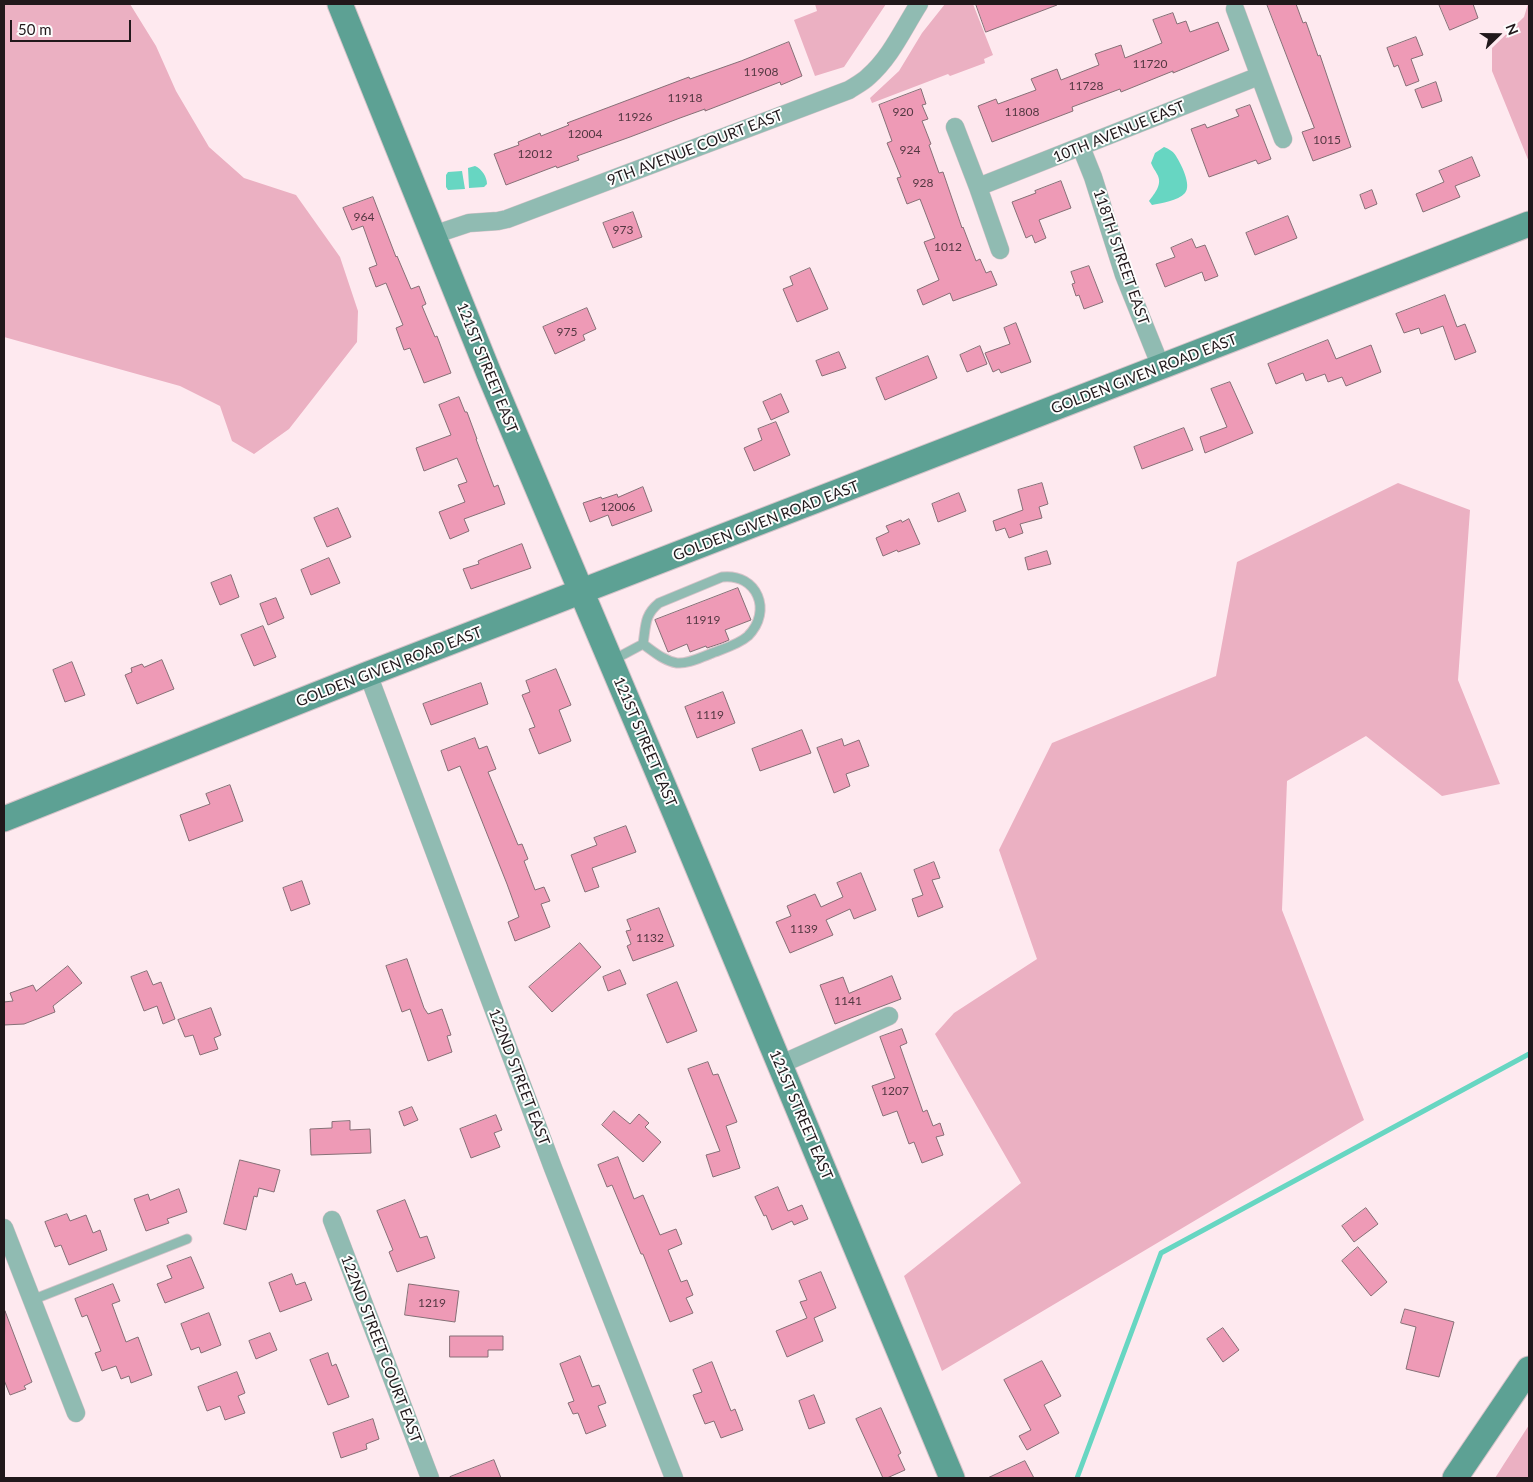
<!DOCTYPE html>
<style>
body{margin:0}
#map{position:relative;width:1533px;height:1482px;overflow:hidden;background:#fee9ef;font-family:Lato,sans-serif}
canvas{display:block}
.frame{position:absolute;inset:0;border:5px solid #21181b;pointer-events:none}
.north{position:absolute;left:1473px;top:10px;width:50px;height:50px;-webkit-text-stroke:4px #fdfdfd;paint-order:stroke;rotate:68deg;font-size:14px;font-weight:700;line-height:20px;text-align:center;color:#21181b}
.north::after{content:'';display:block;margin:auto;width:18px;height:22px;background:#21181b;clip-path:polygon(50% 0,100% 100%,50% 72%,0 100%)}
.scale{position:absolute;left:10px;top:20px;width:121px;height:22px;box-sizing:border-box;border:2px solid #21181b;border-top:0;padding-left:6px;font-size:15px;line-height:18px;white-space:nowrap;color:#21181b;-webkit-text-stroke:4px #fdfdfd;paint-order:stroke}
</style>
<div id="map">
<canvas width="1533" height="1482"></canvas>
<div class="frame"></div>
<div class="north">N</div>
<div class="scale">50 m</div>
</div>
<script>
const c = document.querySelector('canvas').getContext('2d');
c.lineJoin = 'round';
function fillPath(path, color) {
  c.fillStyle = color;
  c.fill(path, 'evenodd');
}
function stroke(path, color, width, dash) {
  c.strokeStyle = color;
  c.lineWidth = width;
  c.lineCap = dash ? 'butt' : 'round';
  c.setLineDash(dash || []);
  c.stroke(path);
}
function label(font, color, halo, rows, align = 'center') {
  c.font = font + ' Lato,sans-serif';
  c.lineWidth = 4;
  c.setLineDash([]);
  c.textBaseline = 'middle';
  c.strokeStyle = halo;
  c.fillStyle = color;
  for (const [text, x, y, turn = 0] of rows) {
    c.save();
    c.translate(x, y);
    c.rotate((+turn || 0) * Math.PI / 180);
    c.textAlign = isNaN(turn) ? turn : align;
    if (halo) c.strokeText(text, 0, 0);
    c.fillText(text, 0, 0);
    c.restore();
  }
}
const green = new Path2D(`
 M4,4H130L156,46L176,91L209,147L244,178L296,195L340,257L358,311L357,342L289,429L254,454L232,441L220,406L180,386L4,337Z
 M815,4H886L844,67L815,76L794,20L817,11Z
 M945,4H973L993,55L984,59L985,63L950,76L948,74L872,103L870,98L899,71L922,33Z
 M1528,4H1529V162L1492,71V48L1524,17Z
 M1398,483L1470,510L1458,680L1500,784L1442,796L1366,736L1287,781L1282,910L1364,1120L942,1371L904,1276L1021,1183L935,1034L954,1013L1037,959L999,850L1052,743L1216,676L1237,562Z
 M1529,1425V1478H1495Z`);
const water = new Path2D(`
 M1164,147C1169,149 1173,151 1176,156C1181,164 1192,185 1185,193C1178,201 1161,203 1152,205L1149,201C1155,193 1163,184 1157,174C1155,170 1153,168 1151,163L1155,153Z
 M475,166C482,169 487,177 487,184L484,187L469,188L468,168Z
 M462,171L465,189L448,190L446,187V175L448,172Z`);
const stream = new Path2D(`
 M1077,1478L1161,1253L1529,1054`);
const building = new Path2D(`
 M976,4H1057V5L986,32Z
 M1267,4H1296L1303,23L1306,22L1318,56L1320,55L1351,147L1313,161L1302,132L1314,128Z
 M1439,4H1473L1478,18L1450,30Z
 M1173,13L1177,24L1186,21L1190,32L1218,22L1229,50L1173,73V71L1121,92L1120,89L1072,107L1073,111L992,142L978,106L996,99L998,104L1036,90L1031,79L1057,69L1061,80L1099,65L1095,54L1121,45L1125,58L1162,43L1153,20Z
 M1416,37L1423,55L1411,59L1419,81L1406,86L1398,65L1394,67L1387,48Z
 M789,42L802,76L781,85L780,82L705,111V109L680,118L630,137L577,156L579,160L557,168L556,166L506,185L494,154L519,145L518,142L540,133L541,136L569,125L567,123L689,77L690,79L741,61Z
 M1436,82L1442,101L1422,108L1415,90Z
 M921,89L926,104L922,105L928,119L922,121L931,144L929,145L939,173L943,172L962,228L963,227L976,261L980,259L986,273L991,271L997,285L953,301L950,293L923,305L917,290L939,280L924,242L935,238L920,199L907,204L897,178L901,177L887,143L892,141L879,105Z
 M1250,105L1271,159L1258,164L1256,160L1209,177L1191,129L1205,124L1207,128L1239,116L1236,110Z
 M1472,157L1480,176L1455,186L1460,197L1423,212L1416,194L1444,182L1439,171Z
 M1061,181L1071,208L1039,220L1046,238L1035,243L1032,235L1026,238L1012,202L1036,193L1035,191Z
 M1372,190L1377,204L1365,209L1360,195Z
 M373,197L396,257L397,256L411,289L419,286L426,304L422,306L435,337L437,336L451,373L424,383L410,348L404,350L396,328L403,325L386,283L376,287L369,268L377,265L363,226L352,230L343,208Z
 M633,212L642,237L613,248L603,223Z
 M1288,216L1297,238L1255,255L1246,233Z
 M1192,239L1196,248L1205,245L1218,276L1205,281L1202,272L1165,287L1156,264L1175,257L1171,248Z
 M1089,266L1103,302L1084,309L1079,295L1076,296L1072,284L1075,283L1071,272Z
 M810,268L828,309L797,322L783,289L793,285L790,277Z
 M1445,295L1457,327L1465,324L1476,352L1455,360L1443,326L1421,334L1419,328L1404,333L1396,314Z
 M587,308L596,329L583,335L585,340L555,354L543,327Z
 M1016,323L1031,362L1001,373L999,369L993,372L985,353L1010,344L1004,328Z
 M1328,340L1336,359L1371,345L1381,372L1346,386L1342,377L1328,382L1325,374L1306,381L1303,373L1276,384L1268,364Z
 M980,346L987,364L967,372L960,355Z
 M839,352L846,368L822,376L816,361Z
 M928,356L937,378L885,400L876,378Z
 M1230,382L1253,433L1205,453L1200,437L1227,427L1211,389Z
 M781,394L789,412L771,420L763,402Z
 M459,397L465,412H467L477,439H476L494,487L498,485L505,504L464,519L469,531L450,539L439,512L465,502L458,485L467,482L457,458L424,471L416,448L451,435L439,405Z
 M776,422L790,455L754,471L744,448L762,440L758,429Z
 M1184,428L1193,450L1142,469L1134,447Z
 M1042,483L1048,504L1039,507L1042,518L1020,524L1023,533L1009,538L1005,528L996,531L993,521L1023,510L1018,490Z
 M643,487L652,511L612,526L608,515L590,522L583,503L601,497L602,499L617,494L618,497Z
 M959,493L966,511L938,522L932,504Z
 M338,508L351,537L327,547L314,518Z
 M909,519L920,544L898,552L897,550L883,556L876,538L889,532L886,526L901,520L902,522Z
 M522,544L531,568L471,589L463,569L479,564L478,561L482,559Z
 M1047,551L1051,564L1028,570L1025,558Z
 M329,558L340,583L311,595L301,570Z
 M231,575L239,597L220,605L211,583Z
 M738,588L751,620L725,630L729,640L722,643L707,648L706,646L690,652L687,644L668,652L655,620Z
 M276,598L284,618L268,625L260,604Z
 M263,626L276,657L254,666L241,635Z
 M162,660L174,689L137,704L125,675L132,672L131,668L142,664L144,667Z
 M72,662L85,695L65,702L53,670Z
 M556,669L571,705L559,710L571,741L539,754L529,729L535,727L522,695L530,692L526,681Z
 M481,683L488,704L431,725L423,704Z
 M723,692L735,723L697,738L685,707Z
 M802,730L811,753L760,771L752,749Z
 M475,738L479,749L487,746L496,769L488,772L518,845L522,844L528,859L524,861L535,890L544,887L550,901L541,904L550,927L515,941L508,922L519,917L507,884L460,766L448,771L441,751Z
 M842,739L844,746L859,740L869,766L846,774L850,786L834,793L817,748Z
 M230,785L243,821L189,841L180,815L210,804L206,794Z
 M626,826L636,852L592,868L599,887L585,892L571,855L597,845L594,838Z
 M934,862L940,878L932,880L943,907L918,917L912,899L923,895L914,870Z
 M861,873L876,910L854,919L850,909L826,920L833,935L790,953L776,922L791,916L787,906L815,894L821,907L843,897L837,883Z
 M302,881L310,904L291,911L283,888Z
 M659,908L674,946L633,961L627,946L631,944L626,931L631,930L627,920Z
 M580,943L601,967L552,1012L529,987Z
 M407,959L424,1008L428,1014L442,1009L451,1035L447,1036L452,1052L428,1061L410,1009L402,1012L386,966Z
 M68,966L82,983L53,1006L55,1012L24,1024L4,1025V1002L13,1001L10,993L33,985L36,991Z
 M620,970L626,984L608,991L603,977Z
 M147,971L153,985L161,982L175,1019L163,1024L157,1006L144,1011L131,977Z
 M892,976L901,999L835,1024L820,985L843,977L849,993Z
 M677,982L697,1031L667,1043L647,995Z
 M211,1008L221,1035L214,1038L218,1049L200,1055L193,1035L185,1037L178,1020Z
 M902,1029L907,1043L900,1046L923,1112L927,1110L933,1126L940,1123L944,1135L936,1137L943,1155L922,1163L914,1142L909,1144L897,1111L883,1116L872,1086L895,1078L880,1037Z
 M708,1062L713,1075L718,1074L737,1122L726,1126L740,1168L713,1177L706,1155L720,1151L688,1069Z
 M412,1107L418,1120L404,1126L399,1112Z
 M614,1111L630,1124L639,1114L649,1123L645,1127L661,1142L643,1162L602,1125Z
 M496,1115L502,1130L494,1133L500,1147L471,1158L460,1129Z
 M350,1121V1130L370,1129L371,1153L311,1155L310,1129L332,1128V1122Z
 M618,1157L634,1199L643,1195L660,1235L676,1229L682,1244L668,1250L681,1282L687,1280L693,1295L686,1298L693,1313L670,1322L643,1254H641L612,1185L607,1187L598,1165Z
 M240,1160L280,1170L274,1192L259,1188L257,1197L254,1196L246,1230L224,1224Z
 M778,1187L788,1211L802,1205L808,1219L794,1225L792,1221L772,1230L766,1215L764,1216L755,1197Z
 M179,1189L187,1212L167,1219L169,1223L146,1231L134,1199L148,1194L150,1200Z
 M405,1200L420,1238L427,1236L435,1258L397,1272L389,1252L393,1250L377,1211Z
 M1366,1208L1378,1224L1354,1242L1342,1226Z
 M67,1214L70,1221L86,1215L93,1233L100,1230L107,1250L69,1265L61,1245L55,1247L45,1222Z
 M1358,1247L1387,1282L1371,1296L1342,1261Z
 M191,1257L204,1288L165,1303L157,1284L172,1278L167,1266Z
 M821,1272L836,1308L814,1318L823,1341L787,1357L776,1331L807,1318L800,1302L807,1300L799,1281Z
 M292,1274L296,1285L305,1282L312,1300L280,1312L269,1283Z
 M113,1284L120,1301L112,1304L126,1342L138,1337L152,1375L131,1383L129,1376L121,1379L116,1366L102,1371L95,1353L101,1351L87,1315L82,1317L75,1299Z
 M409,1284L459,1291L455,1322L405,1315Z
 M1405,1309L1454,1322L1439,1377L1406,1369L1416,1327L1401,1323Z
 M5,1311L32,1382L24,1386L26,1389L10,1395L4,1380Z
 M209,1313L221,1345L201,1353L199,1347L191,1350L181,1324Z
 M1223,1328L1239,1350L1223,1362L1207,1339Z
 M270,1333L277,1350L256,1359L249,1341Z
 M450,1336H503V1350H488V1357H450Z
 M328,1353L332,1366L336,1364L349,1397L328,1405L310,1360Z
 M580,1356L592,1387L599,1385L606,1403L598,1406L606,1426L586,1434L578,1413L573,1414L568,1403L574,1401L560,1364Z
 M1042,1361L1061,1396L1044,1405L1059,1433L1027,1450L1019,1436L1031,1430L1004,1380Z
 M712,1362L731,1411L735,1409L743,1430L721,1438L714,1421L705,1424L693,1395L702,1392L693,1370Z
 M237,1372L245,1393L238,1396L245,1413L225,1420L220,1406L207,1411L198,1387Z
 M814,1395L825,1423L809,1429L799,1401Z
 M881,1408L901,1453L898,1455L905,1470L887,1478H883L856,1419Z
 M373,1419L379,1439L366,1444L367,1449L341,1458L333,1433Z
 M494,1460L501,1478H450V1477Z
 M1025,1461L1034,1478H988Z`);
const lane = new Path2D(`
 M613,660L643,644C646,626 644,615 659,603L722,577C757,573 773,611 748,636C738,645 722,649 710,654C699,658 688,664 677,663C664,661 653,651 643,644
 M32,1300L187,1239`);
const street = new Path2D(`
 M1235,9L1283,139
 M955,127L978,187L1000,250
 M1081,147L1093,177L1124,275L1161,367
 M978,187L1259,76
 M433,235L469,223L498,221L507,219L849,90C855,86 863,82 868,77C891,57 903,29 919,4
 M368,674L553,1168L674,1478
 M779,1065L889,1016
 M332,1220L430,1478
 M4,1228L76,1413`);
const secondary = new Path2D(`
 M340,4L488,371L675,813L952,1478
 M4,819L368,674L1529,224
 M1455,1478L1529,1369`);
const numberNames = [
 ["11720",1150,64],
 ["11908",761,72],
 ["11728",1086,86],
 ["11918",685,98],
 ["920",903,112],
 ["11808",1022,112],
 ["11926",635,117],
 ["12004",585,134],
 ["1015",1327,140],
 ["924",910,150],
 ["12012",535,154],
 ["928",923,183],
 ["964",364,217],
 ["973",623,230],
 ["1012",948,247],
 ["975",567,332],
 ["12006",618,507],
 ["11919",703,620],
 ["1119",710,715],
 ["1139",804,929],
 ["1132",650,938],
 ["1141",848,1001],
 ["1207",895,1091],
 ["1219",432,1303]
];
const streetNames = [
 ["10TH AVENUE EAST",1119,132,-22],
 ["9TH AVENUE COURT EAST",695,148,-21],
 ["118TH STREET EAST",1121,257,71],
 ["121ST STREET EAST",487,368,68],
 ["GOLDEN GIVEN ROAD EAST",1144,374,-21],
 ["GOLDEN GIVEN ROAD EAST",766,521,-21],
 ["GOLDEN GIVEN ROAD EAST",389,667,-21],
 ["121ST STREET EAST",645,742,67],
 ["122ND STREET EAST",519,1077,69],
 ["121ST STREET EAST",801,1115,67],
 ["122ND STREET COURT EAST",381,1349,69]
];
fillPath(green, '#ebb0c2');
fillPath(water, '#67d6c2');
stroke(stream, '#67d6c2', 5);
fillPath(building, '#ee9ab6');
stroke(building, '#866f76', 1);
stroke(lane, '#d6c3c9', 11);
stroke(street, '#d6c3c9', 19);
stroke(secondary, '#d6c3c9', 27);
stroke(lane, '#90bbb2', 9);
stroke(street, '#90bbb2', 18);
stroke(secondary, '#5da194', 25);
label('12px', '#543842', null, numberNames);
label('15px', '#21181b', '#fdfdfd', streetNames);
</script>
